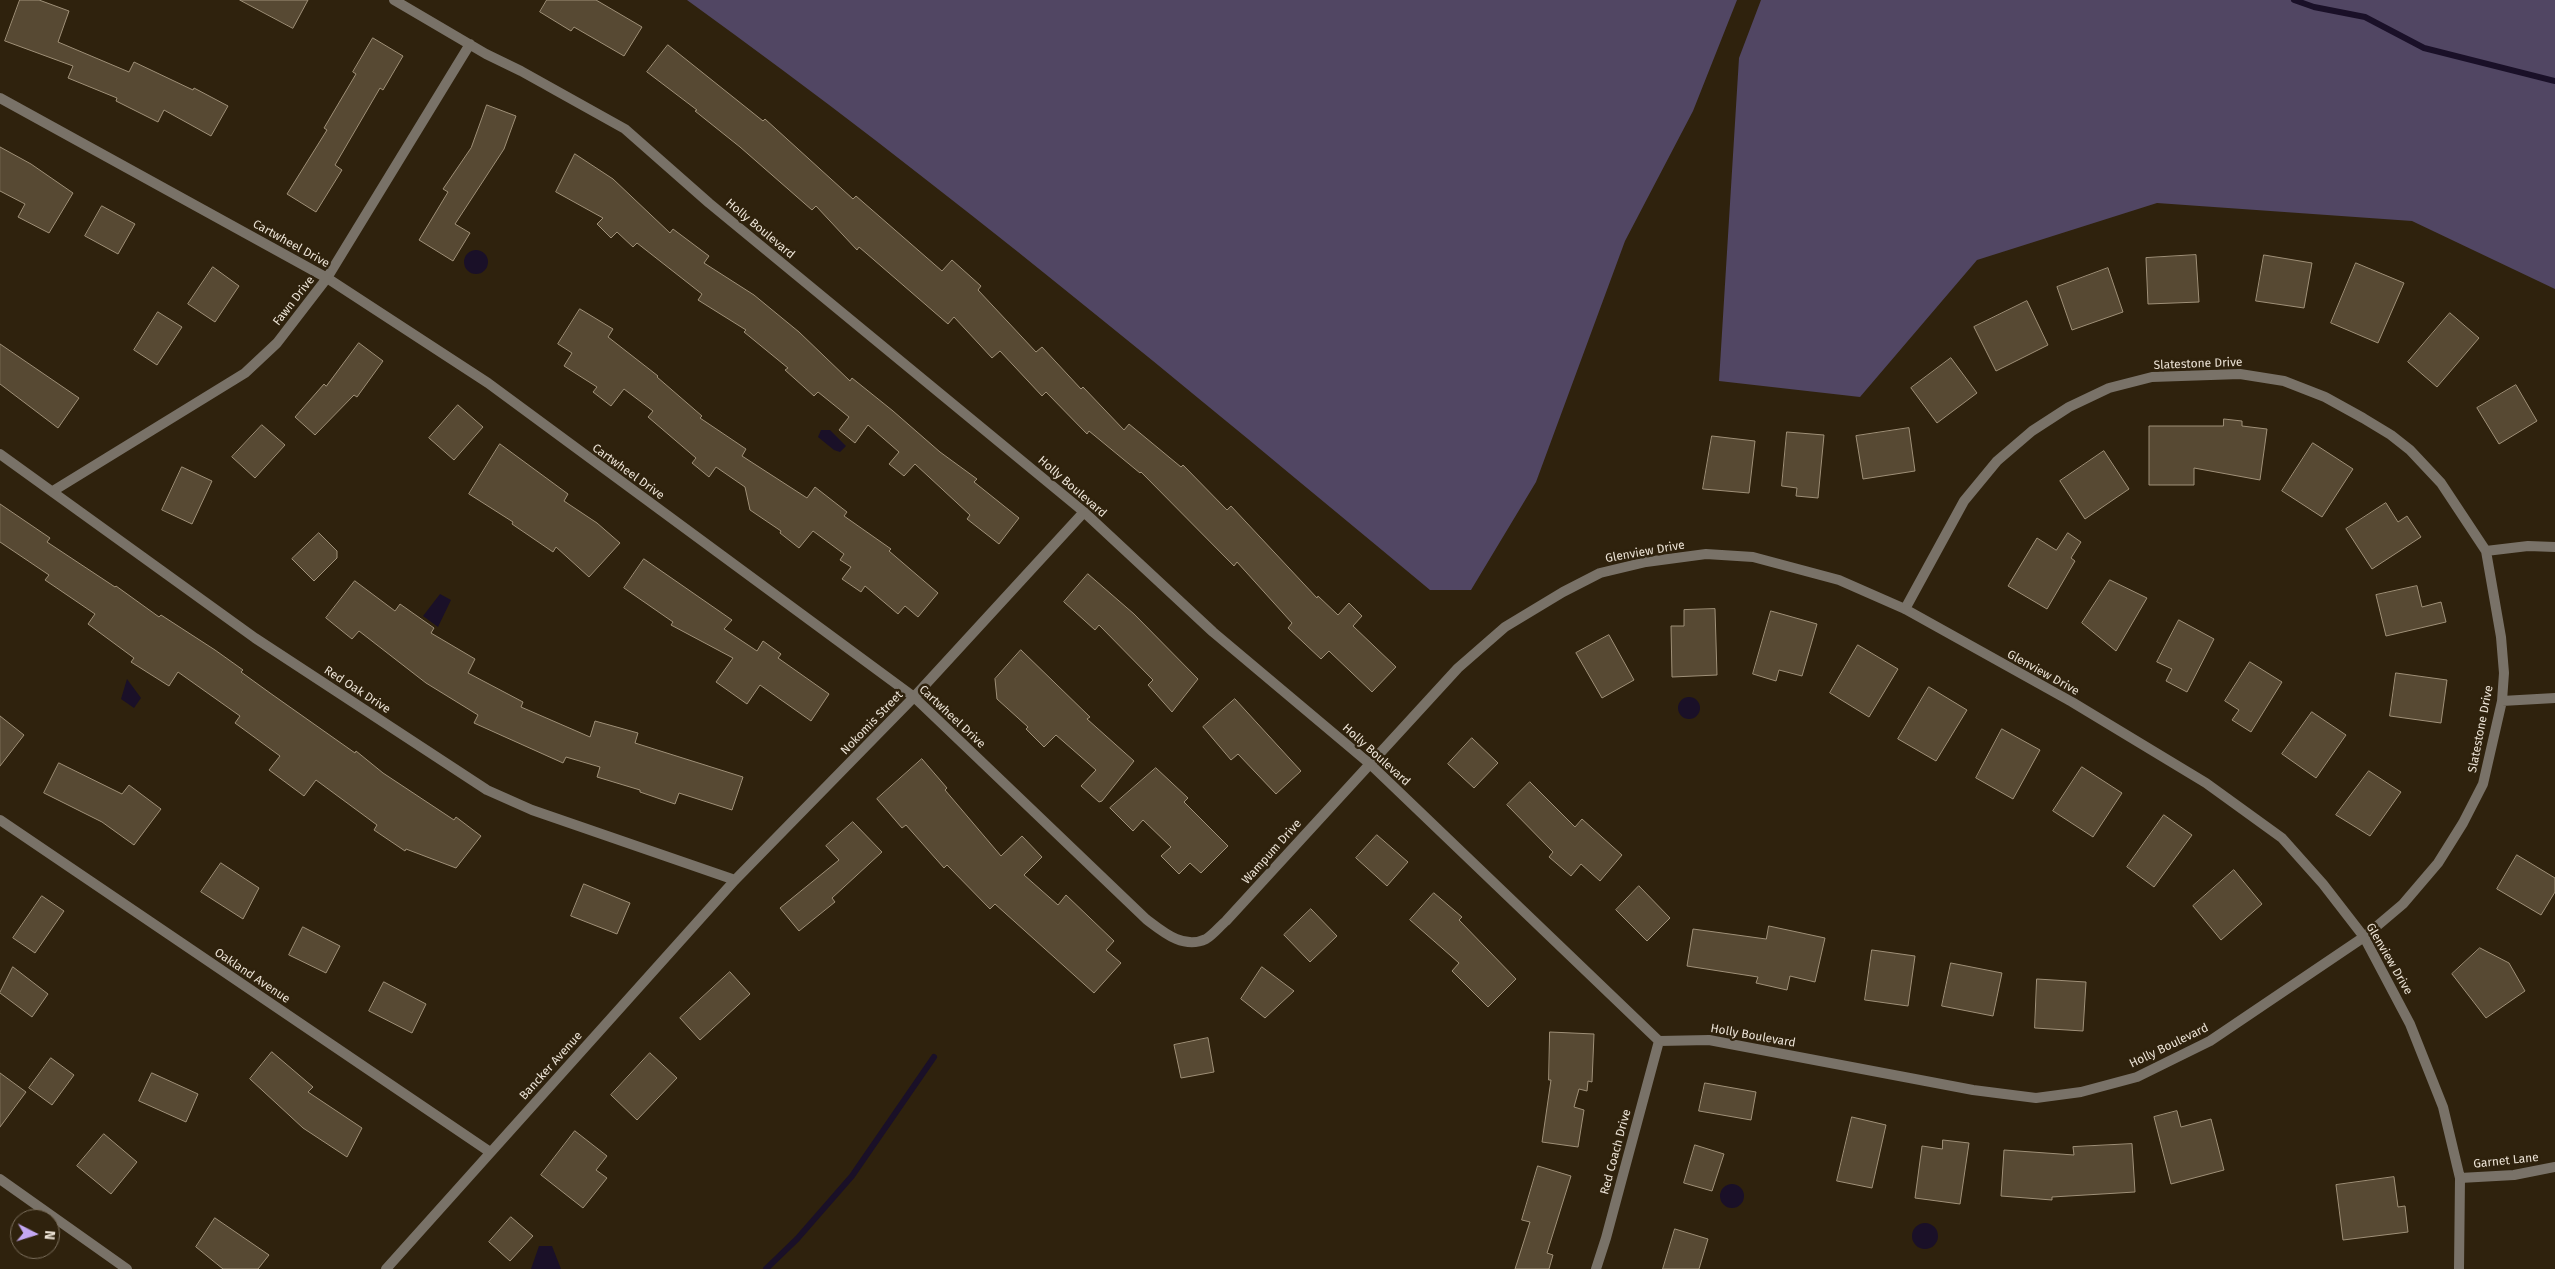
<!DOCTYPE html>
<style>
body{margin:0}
#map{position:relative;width:2555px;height:1269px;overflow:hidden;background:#2f220d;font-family:"Fira Sans",sans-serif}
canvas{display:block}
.north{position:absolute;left:10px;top:1209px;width:50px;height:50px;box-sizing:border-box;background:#2f220d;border:1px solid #7b6f5d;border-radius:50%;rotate:95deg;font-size:14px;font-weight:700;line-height:20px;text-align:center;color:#ece3d6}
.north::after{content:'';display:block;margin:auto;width:18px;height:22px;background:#c3a7f2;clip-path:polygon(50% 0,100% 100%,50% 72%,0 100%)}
</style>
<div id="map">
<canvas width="2555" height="1269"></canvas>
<div class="north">N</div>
</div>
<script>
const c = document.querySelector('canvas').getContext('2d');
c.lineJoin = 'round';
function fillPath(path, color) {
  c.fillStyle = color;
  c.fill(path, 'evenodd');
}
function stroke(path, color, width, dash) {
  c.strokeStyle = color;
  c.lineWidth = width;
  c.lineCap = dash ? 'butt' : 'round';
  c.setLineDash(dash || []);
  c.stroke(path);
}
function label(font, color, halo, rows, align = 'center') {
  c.font = font + ' "Fira Sans",sans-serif';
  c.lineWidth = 5;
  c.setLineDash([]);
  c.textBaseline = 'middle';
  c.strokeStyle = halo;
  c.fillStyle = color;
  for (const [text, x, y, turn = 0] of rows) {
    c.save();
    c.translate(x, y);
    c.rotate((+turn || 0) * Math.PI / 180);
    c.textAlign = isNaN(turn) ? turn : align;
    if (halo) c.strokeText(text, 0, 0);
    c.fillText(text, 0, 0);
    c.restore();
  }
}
const forest = new Path2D(`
 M687,0H1737L1693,111L1625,241L1536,482L1471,590H1430C1187,388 944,185 687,0Z
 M1761,0H2555V289L2412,221L2157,203L1977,260L1860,397L1719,381L1739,58Z`);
const water = new Path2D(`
 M464 262a12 12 0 1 1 24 0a12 12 0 1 1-24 0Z
 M821,430H830L846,446L840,452L834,450L818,437Z
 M440,594L451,600L438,627L423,616Z
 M127,679L141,698L134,708L121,699Z
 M1678 708a11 11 0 1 1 22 0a11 11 0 1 1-22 0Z
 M1720 1196a12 12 0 1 1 24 0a12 12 0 1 1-24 0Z
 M1912 1236a13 13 0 1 1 26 0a13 13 0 1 1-26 0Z
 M539,1246H552L561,1269H531Z`);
const stream = new Path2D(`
 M2294,0L2314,7L2365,17L2424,48L2555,81
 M766,1269L797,1239L852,1176L934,1057`);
const building = new Path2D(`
 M20,0H39L69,11L58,42L129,72L134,62L193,90L194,88L228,106L211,136L164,110L158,122L116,101L117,98L68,78L73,66L5,41Z
 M240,0H308L293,28Z
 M547,0H596L642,27L624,56L574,27L571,31L540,12Z
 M373,38L403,56L383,90L380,88L335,165L342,170L316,212L287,194L327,130L324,128L356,74L353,72Z
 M668,45L763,121L765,119L853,199L856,196L942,271L952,260L981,286L978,290L1036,352L1042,347L1081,389L1083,387L1124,430L1129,424L1181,467L1183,465L1227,510L1231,506L1317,598L1318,596L1338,615L1349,603L1362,616L1353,626L1396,667L1372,692L1329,651L1321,659L1288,628L1292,623L1237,562L1234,566L1141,472L1140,473L1089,431L1087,434L1046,392L1042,396L1000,351L992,358L954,317L948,324L859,247L857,250L816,206L812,210L740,147L695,111L697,110L647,72Z
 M487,105L516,116L504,149L455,224L470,233L453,261L419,240L448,192L443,189L471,148Z
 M0,147L31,164L73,193L49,233L18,217L25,204L0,191Z
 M575,154L613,179L670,233L673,229L709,256L704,263L754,295L799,332L850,381L852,378L893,411L940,452L977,479L974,482L1019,518L999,544L967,519L970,515L915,464L904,476L889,464L899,452L868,425L855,443L839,430L849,417L818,392L814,396L785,370L788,368L744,332L746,330L698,300L702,294L637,243L633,247L617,232L611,238L597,224L603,218L556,192Z
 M102,206L135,224L118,254L85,236Z
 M2196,255L2199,302L2148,304L2146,258Z
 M2264,255L2312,263L2304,308L2256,301Z
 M2356,263L2404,283L2378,343L2331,323Z
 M213,267L239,286L215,322L188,304Z
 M2108,268L2123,312L2072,330L2057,287Z
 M2027,301L2048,345L1996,371L1974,327Z
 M580,309L613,329L608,337L658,376L657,377L702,416L700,418L746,449L742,456L807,498L815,487L847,512L844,516L891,549L889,551L938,593L918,617L905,606L898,614L865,586L861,592L842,579L851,567L840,560L844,554L813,531L799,548L780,533L781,531L750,510L745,487L716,467L709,477L692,463L696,458L648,417L653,411L624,389L611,406L593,392L597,387L564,366L572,353L558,344Z
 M158,312L182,327L157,365L134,350Z
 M2450,313L2479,338L2437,387L2408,362Z
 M359,343L383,361L357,397L354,395L315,435L295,417L324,384L326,386Z
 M0,344L79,398L58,428L0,384Z
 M1951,358L1977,393L1937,423L1911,388Z
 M2516,385L2537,421L2499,444L2477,408Z
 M458,405L483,427L454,460L429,438Z
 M2224,419L2242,421V426L2267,429L2260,480L2194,468V485H2149V426H2223Z
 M262,425L285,445L255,478L232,457Z
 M1909,428L1915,471L1863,479L1856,436Z
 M1787,432L1824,435L1818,498L1796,496L1797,488L1782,486Z
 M1712,436L1755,441L1749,493L1703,489Z
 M2313,443L2353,469L2322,517L2282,491Z
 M500,444L568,494L564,501L597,523L620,543L589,577L556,547L553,552L512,524L513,522L469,494Z
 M2104,451L2129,489L2085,519L2060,481Z
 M182,467L212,481L192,524L162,510Z
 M2386,503L2398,522L2407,516L2421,537L2372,569L2346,529Z
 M0,504L50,538L47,542L115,587L116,586L159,617L161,615L215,650L243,670L241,672L270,693L355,753L356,751L383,773L454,820L456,817L481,836L456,868L406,849L405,851L374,830L377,825L316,780L304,796L269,770L280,756L235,723L240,716L178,672L169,686L131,662L134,658L88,624L95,614L45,580L49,575L0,542Z
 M319,533L337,551V558L314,581L292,559Z
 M2068,533L2081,542L2071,558L2075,561L2047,609L2008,586L2037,538L2056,550Z
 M644,559L732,620L724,629L757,651L763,641L781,654L778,658L829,694L811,721L760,685L747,704L716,682L733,658L671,625L673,622L624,588Z
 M1088,574L1134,614L1198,679L1172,712L1148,685L1153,680L1099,625L1095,630L1064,602Z
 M2110,580L2147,598L2116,651L2082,623Z
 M355,581L395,611L400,604L434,628L431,633L475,659L468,673L523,702L521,707L590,737L595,721L638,733L635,743L743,777L732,810L679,793L675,804L640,792V790L597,777L600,767L566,757L563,763L474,723L478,715L426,683L359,631L352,639L326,618Z
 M2417,586L2422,607L2441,602L2446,622L2386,636L2376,595Z
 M1715,609L1717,675L1672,677L1671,626H1684V610Z
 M1771,611L1817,624L1802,676L1779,670L1776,681L1753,674Z
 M2179,620L2214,639L2187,692L2166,681L2172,669L2157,662Z
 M1609,635L1634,680L1602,698L1576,653Z
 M1858,645L1898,669L1869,717L1830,693Z
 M1021,650L1090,717L1087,719L1134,761L1102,801L1099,802L1081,786L1096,770L1056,735L1044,747L1026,729L1028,727L997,699L995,679Z
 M2250,662L2282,682L2251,732L2232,720L2239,710L2225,701Z
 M2396,673L2447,680L2441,723L2390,716Z
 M1929,687L1967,710L1936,761L1898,739Z
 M1235,699L1301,771L1276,794L1238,754L1231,760L1203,727Z
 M2312,712L2346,735L2316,778L2282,754Z
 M0,716L24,735L0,766Z
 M2002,729L2040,750L2013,799L1976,778Z
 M1472,738L1498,763L1474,788L1448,764Z
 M922,759L947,788L945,790L1001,856L1022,836L1042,857L1024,875L1058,905L1066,895L1114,941L1106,950L1121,963L1094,993L995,904L990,909L947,865L944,868L906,825L902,828L877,799Z
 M59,763L122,794L129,785L161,809L134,845L102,822L44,793Z
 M2082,767L2122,793L2093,837L2053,811Z
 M1156,768L1188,798L1184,802L1228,846L1201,873L1190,863L1179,874L1161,856L1171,847L1143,820L1133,831L1110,808Z
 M2369,771L2401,792L2370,836L2336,815Z
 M1530,782L1575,827L1582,819L1622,855L1600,881L1581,864L1571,876L1549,857L1553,852L1507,805Z
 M2164,815L2192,835L2154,887L2127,867Z
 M853,822L882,852L832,898L835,902L799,931L780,908L839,860L826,846Z
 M1377,835L1408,862L1387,886L1356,858Z
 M2517,855L2555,878V892L2541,915L2497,889Z
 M221,863L259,888L243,919L201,892Z
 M2234,870L2262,904L2221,940L2193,906Z
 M584,884L630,903L617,934L571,916Z
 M1639,886L1670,918L1647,941L1616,910Z
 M1434,893L1462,917L1459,920L1516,979L1488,1007L1452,971L1459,963L1410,920Z
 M42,896L64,911L35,953L13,938Z
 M1311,909L1337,936L1310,962L1284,935Z
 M1769,926L1825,938L1815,982L1790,976L1787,990L1756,983L1758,977L1687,966L1693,929L1766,939Z
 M303,927L340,946L326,973L289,955Z
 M2480,948L2509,963L2525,991L2486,1018L2452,974Z
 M1872,950L1915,956L1908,1006L1865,1000Z
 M1951,963L2002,973L1993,1016L1942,1006Z
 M13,967L48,994L32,1017L0,993Z
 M1262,967L1294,991L1265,1018L1241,999Z
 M730,972L750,994L700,1040L680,1018Z
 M2037,979L2086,982L2083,1031L2035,1028Z
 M384,982L426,1004L412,1033L369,1011Z
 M1550,1032L1594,1034L1592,1082L1588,1081L1587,1091L1579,1089L1574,1107L1584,1110L1578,1147L1542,1142L1551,1080H1549Z
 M1208,1038L1214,1072L1181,1078L1174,1045Z
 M272,1052L313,1087L308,1092L362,1128L347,1157L303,1128L250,1079Z
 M650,1053L677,1078L637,1120L611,1095Z
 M51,1058L74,1075L52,1105L29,1088Z
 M0,1073L26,1092L0,1127Z
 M152,1073L198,1094L186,1122L139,1101Z
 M1705,1083L1756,1092L1751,1120L1699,1111Z
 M2177,1111L2181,1127L2211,1119L2224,1170L2171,1184L2154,1117Z
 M1852,1117L1886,1125L1872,1188L1837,1181Z
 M575,1131L607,1156L596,1170L607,1178L583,1208L541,1175Z
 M104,1134L137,1162L111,1194L77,1166Z
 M1943,1140L1969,1143L1960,1204L1915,1198L1922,1146L1942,1149Z
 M2132,1144L2135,1192L2052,1197V1200L2001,1196L2004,1150L2074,1155L2073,1147Z
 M1695,1145L1724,1154L1712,1191L1684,1183Z
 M1538,1166L1571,1176L1547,1253L1553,1255L1549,1269H1515L1530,1222L1522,1220Z
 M2394,1177L2398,1207L2405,1206L2408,1232L2343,1240L2336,1185Z
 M511,1217L533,1236L510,1261L489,1242Z
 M215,1218L269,1255L258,1269H223L196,1247Z
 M1675,1229L1708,1239L1699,1269H1663Z`);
const street = new Path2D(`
 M394,0L486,54L521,71L625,129L709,203L1084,512L1213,632L1370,764L1659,1041L1709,1040L1973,1090L2036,1098L2081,1092L2137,1077L2210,1041L2364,937L2403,904L2438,863L2463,823L2483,784L2502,701L2504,673L2501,637L2486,551L2441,483L2410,450L2391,435L2363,418L2325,397L2284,381L2240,374L2152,377L2109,388L2069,407L2032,431L1997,461L1964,501L1905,609
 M0,98L327,278L488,383L914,697L1146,919C1162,931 1183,950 1206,939C1213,935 1220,926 1226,921L1458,668L1505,627L1563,592L1600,573L1646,562L1706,554L1753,557L1839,580L1905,609L2072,702L2206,783L2282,838L2323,884L2364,937L2410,1024L2443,1107L2460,1178L2459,1269
 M0,454L255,638L487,790L532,810L735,880
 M53,491L245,373L277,343L327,278L470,44
 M2486,551L2528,546L2555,547
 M2502,701L2555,698
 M0,820L490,1152
 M2460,1178L2514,1175L2555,1167
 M0,1179L127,1269
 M386,1269L735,880L914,697L1084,512
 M1596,1269L1606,1238L1659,1041`);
const streetNames = [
 ["Holly Boulevard",760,229,40],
 ["Cartwheel Drive",291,244,29],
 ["Fawn Drive",294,301,-52],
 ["Slatestone Drive",2198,364,-2],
 ["Cartwheel Drive",628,472,36],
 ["Holly Boulevard",1072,487,41],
 ["Glenview Drive",1645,552,-10],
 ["Glenview Drive",2043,673,29],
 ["Red Oak Drive",357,690,33],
 ["Cartwheel Drive",952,717,43],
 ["Nokomis Street",872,723,-46],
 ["Slatestone Drive",2481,729,-79],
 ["Holly Boulevard",1376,755,42],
 ["Wampum Drive",1272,852,-48],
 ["Glenview Drive",2389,959,60],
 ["Oakland Avenue",252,976,34],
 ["Holly Boulevard",1753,1036,10],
 ["Holly Boulevard",2169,1046,-26],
 ["Bancker Avenue",551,1066,-48],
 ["Red Coach Drive",1616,1152,-75],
 ["Garnet Lane",2506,1161,-6]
];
fillPath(forest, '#514663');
fillPath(water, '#1a1028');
stroke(stream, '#1a1028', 6);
fillPath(building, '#574933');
stroke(building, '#9f9078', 1);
stroke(street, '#797268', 10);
label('12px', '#ece3d6', '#2f220d', streetNames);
</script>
